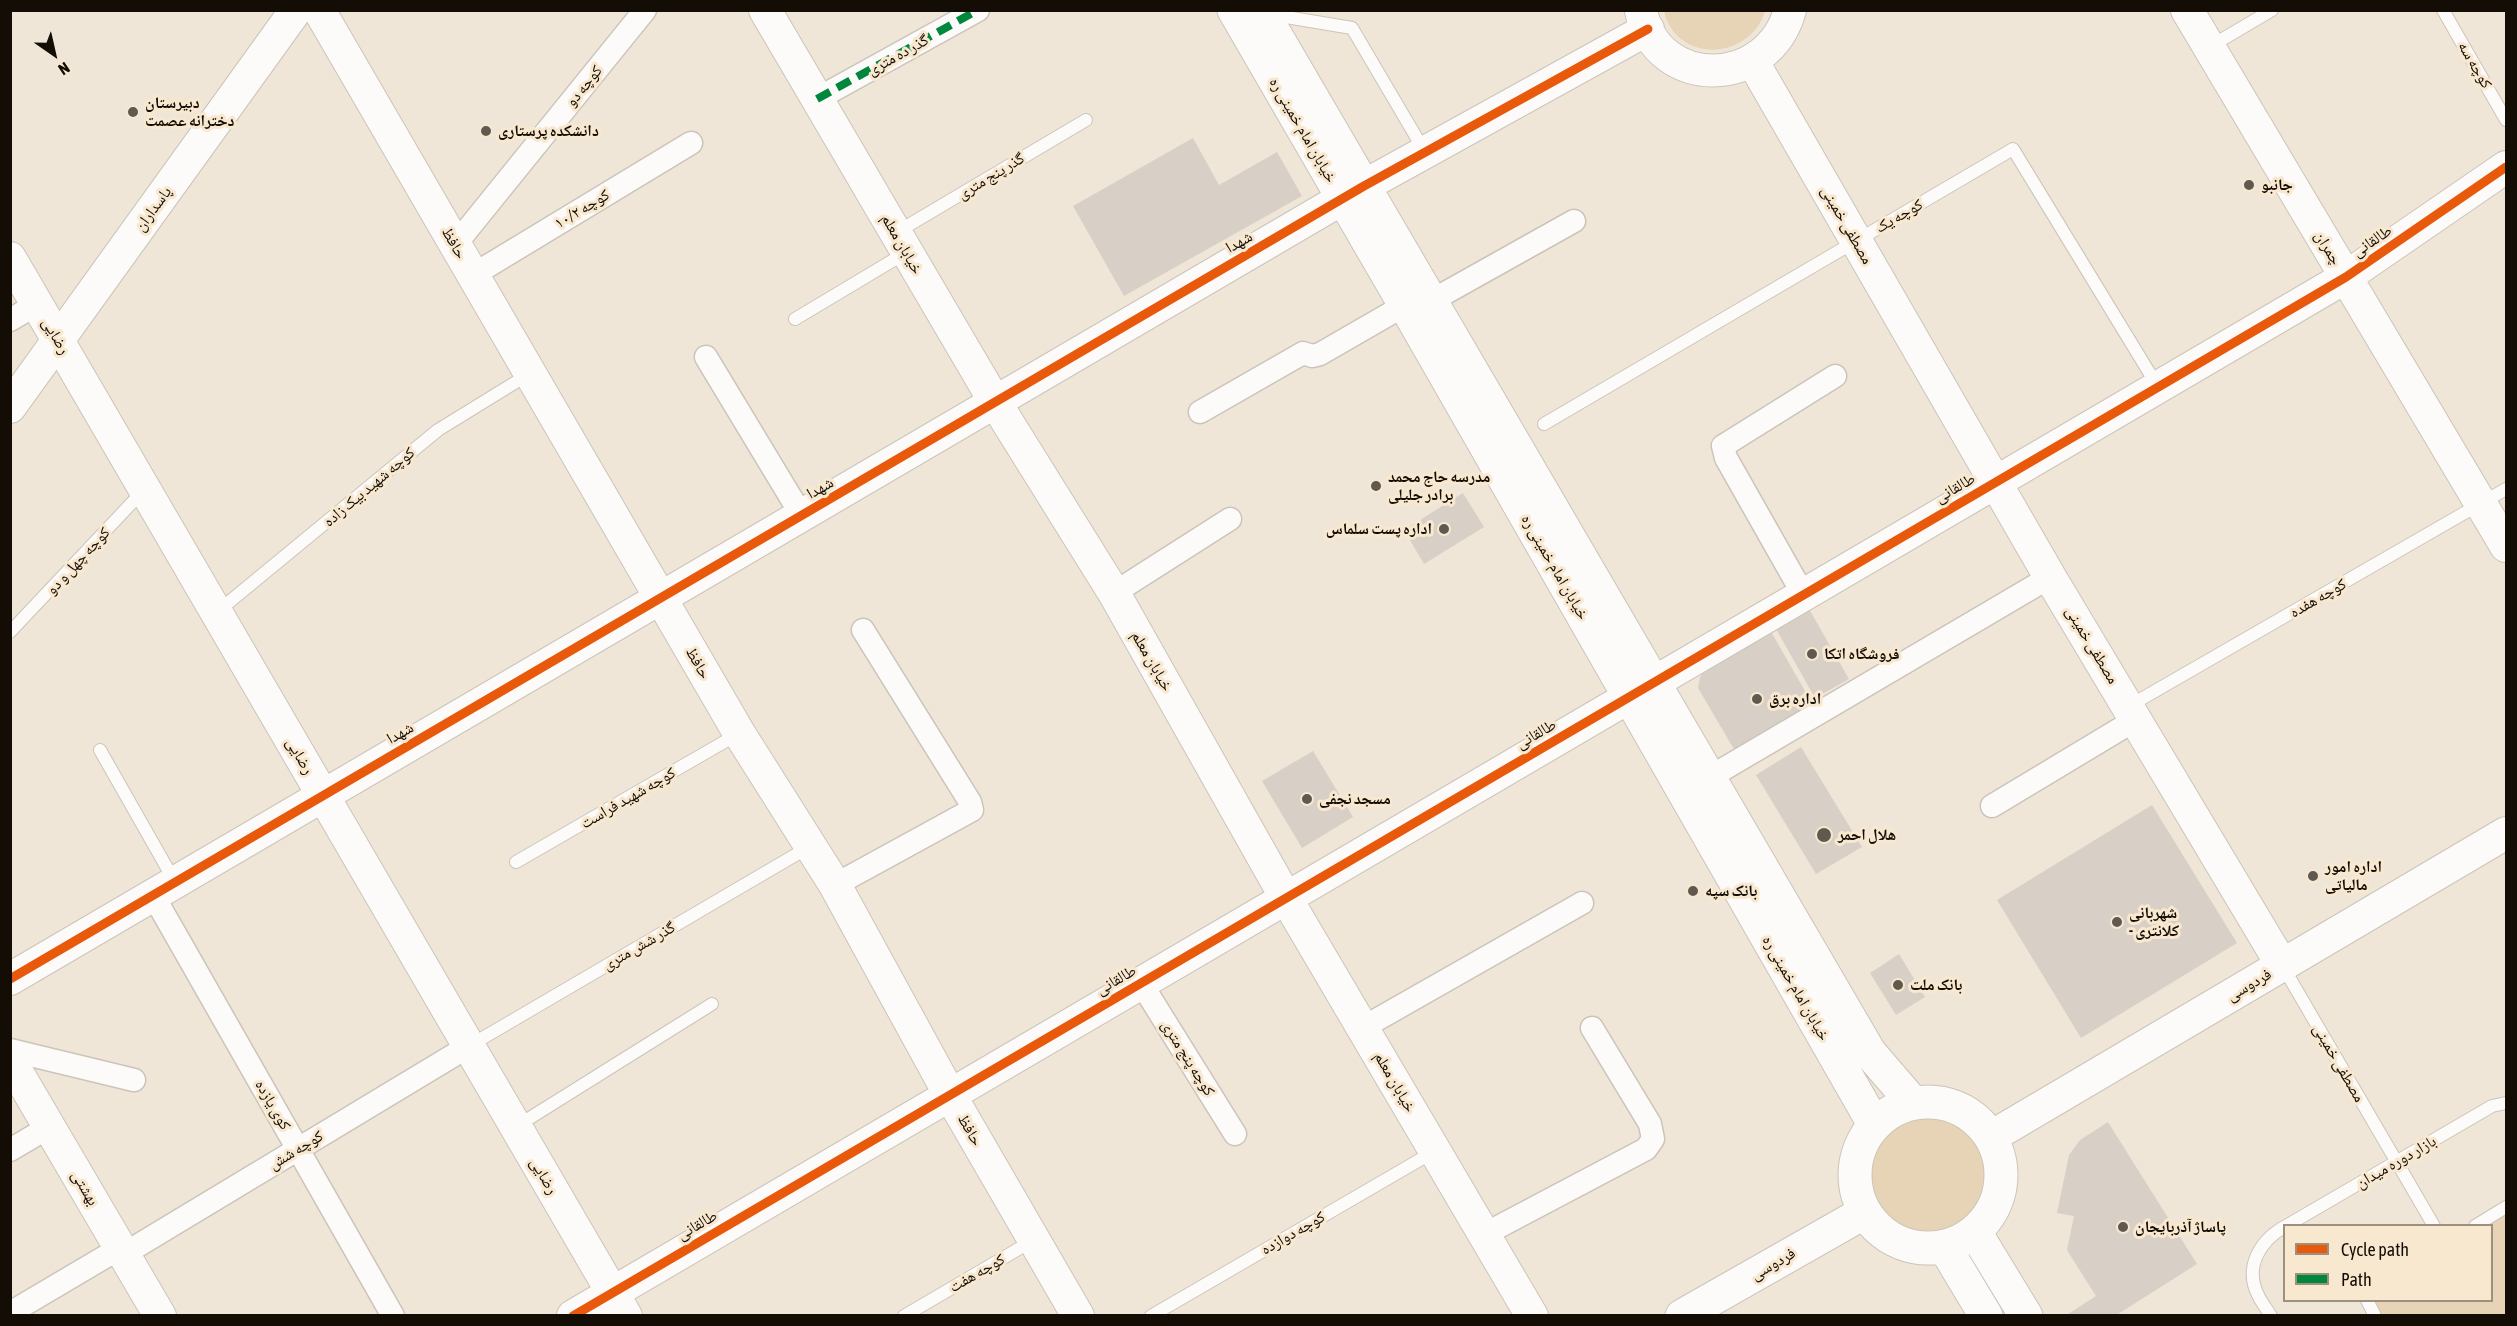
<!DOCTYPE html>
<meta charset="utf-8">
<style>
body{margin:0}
#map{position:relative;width:2517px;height:1326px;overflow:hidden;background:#efe6d8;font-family:"Asap Condensed",sans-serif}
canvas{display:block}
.frame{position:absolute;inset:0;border:12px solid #130d06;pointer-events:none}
.legend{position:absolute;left:2283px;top:1224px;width:210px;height:78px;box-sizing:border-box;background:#f8e8cf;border:2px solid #9c907f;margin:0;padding:8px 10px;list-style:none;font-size:18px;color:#130d06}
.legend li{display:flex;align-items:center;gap:12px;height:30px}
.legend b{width:30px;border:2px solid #9c907f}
.north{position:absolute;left:24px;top:24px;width:60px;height:60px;-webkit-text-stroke:4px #f8e8cf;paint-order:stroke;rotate:146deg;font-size:16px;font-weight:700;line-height:24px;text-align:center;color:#130d06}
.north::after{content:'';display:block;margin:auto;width:21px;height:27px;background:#130d06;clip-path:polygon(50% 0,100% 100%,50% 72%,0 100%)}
</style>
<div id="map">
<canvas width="2517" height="1326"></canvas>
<div class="frame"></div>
<ul class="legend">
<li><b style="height:8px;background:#e8590c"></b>Cycle path</li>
<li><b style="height:8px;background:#00873e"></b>Path</li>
</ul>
<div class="north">N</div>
</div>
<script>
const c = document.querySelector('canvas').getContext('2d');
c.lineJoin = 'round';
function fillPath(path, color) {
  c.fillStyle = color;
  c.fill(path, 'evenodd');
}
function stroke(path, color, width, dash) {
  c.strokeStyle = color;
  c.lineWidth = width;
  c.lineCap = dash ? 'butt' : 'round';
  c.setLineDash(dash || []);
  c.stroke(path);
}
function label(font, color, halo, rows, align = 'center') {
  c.font = font + ' "Asap Condensed","Noto Naskh Arabic",sans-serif';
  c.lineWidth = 6;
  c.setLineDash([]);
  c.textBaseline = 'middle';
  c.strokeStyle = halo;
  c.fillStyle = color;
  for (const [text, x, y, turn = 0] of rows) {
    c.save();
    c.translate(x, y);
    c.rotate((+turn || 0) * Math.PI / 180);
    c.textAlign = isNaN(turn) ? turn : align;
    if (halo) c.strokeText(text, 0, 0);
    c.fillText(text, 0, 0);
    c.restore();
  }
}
const green = new Path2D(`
 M1664,11V10L1765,11C1750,61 1676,64 1664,11Z
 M1866 1175a62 62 0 1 1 124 0a62 62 0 1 1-124 0Z
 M2506,1207V1315H2376L2367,1301L2492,1300V1226L2475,1225Z`);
const building = new Path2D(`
 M1193,138L1219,185L1277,152L1302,196L1124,296L1073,206Z
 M1463,493L1484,527L1424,564L1404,530Z
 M1809,609L1849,679L1815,698L1776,629Z
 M1770,630L1816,710L1738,756L1698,688L1700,677L1705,668Z
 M1801,747L1862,847L1816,874L1756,775Z
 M1313,751L1353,817L1302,848L1262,781Z
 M2152,805L2237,943L2081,1038L1997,900Z
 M1899,954L1925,997L1896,1015L1870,973Z
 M2108,1122L2197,1264L2115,1316H2065L2096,1296L2067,1250L2074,1216L2057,1213L2069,1155L2080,1140Z`);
const lane = new Path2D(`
 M2443,10L2506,120
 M1268,14L1352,28L1425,152
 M2211,46L2272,10
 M897,232L1086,120
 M795,319L907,252
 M1544,424L2013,149L2158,387
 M217,612L438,430L529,374
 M10,632L143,491
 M2129,706L2506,489
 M100,750L175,882
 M516,862L738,734
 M2282,965L2434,1226
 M469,1046L809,847
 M517,1126L712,1004
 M2286,1226L2492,1106L2506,1103
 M2475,1226L2506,1207
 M2367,1300L2375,1316
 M904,1316L1032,1241
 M1151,1316L1435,1151
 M2271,1316C2267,1309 2261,1302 2258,1295C2244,1267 2260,1241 2284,1227`);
const street = new Path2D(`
 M817,99L978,10
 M455,245L645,10
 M473,275L691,143
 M1431,301L1574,221
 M10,320L37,304
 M706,357L802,516
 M1200,412L1303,353L1312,356L1320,354L1405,305
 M1114,593L1230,519
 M1803,594L1726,458L1723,446L1835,376
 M1710,777L2050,577
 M1992,806L2135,720
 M835,885L972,810L970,802L863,630
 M153,895L393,1316
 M1141,983L1235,1134
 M1364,1027L1582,903
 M10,1050L134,1080
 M10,1150L49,1127
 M1485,1234L1646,1149L1653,1139L1650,1124L1592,1028
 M124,1254L469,1046
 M10,1313L120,1248`);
const secondary = new Path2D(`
 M319,10L739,733L835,885L950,1095L1078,1316
 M765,10L995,402L1114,593L1286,898L1532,1316
 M2187,10L2506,546
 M1641,11C1657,91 1768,90 1790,10
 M1753,62L2050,577L2282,965
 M10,258L626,1316
 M10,407L296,10
 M10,979L1364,186L1648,29
 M10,1060L160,1316
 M1991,1137L2506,833
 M573,1316L2346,277L2506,167`);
const primary = new Path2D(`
 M1234,10L1405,305L1874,1124
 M1261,10L1870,1053L1913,1103
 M1855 1175a73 73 0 1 1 146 0a73 73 0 1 1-146 0Z
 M1975,1232L2026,1316
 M1944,1246L1986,1316
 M1682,1316L1865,1212`);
const quiet = new Path2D(`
 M817,99L978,10`);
const cycleway = new Path2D(`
 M10,979L1364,186L1648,29
 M573,1316L2346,277L2506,167`);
const markers = [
 [133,112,6,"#605950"],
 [486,131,6,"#605950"],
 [2249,185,6,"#605950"],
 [1376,486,6,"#605950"],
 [1444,529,6,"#605950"],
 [1812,654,6,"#605950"],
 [1757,699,6,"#605950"],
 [1307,799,6,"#605950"],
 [1824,835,8,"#605950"],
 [2313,876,6,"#605950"],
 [1693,891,6,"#605950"],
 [2117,922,6,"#605950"],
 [1898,985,6,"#605950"],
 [2123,1227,6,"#605950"]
];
const streetNames = [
 ["گذر ده متری",898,55,-29],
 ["کوچه سه",2475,65,60],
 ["کوچه دو",584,86,-51],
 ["خیابان امام خمینی ره",1303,130,60],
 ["گذر پنج متری",991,176,-31],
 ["پاسداران",153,209,-54],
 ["کوچه ۱۰/۲",582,209,-31],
 ["کوچه یک",1899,216,-30],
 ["مصطفی خمینی",1847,225,60],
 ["طالقانی",2372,241,-34],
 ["شهدا",1239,242,-30],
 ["حافظ",454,243,60],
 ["خیابان معلم",902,244,60],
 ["چمران",2328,248,59],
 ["رضایی",56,336,60],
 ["کوچه شهید بیک زاده",369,487,-40],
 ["شهدا",820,488,-30],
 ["طالقانی",1955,488,-30],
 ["کوچه چهل و دو",78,561,-47],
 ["خیابان امام خمینی ره",1555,567,60],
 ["کوچه هفده",2318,598,-30],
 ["مصطفی خمینی",2092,645,59],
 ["خیابان معلم",1152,661,60],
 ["حافظ",698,663,60],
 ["شهدا",400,733,-30],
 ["طالقانی",1536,734,-30],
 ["رضایی",300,756,60],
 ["کوچه شهید فراست",628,798,-30],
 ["گذر شش متری",639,946,-30],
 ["طالقانی",1116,980,-30],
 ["فردوسی",2249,985,-30],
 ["خیابان امام خمینی ره",1796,988,60],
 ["کوچه پنج متری",1188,1058,58],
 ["مصطفی خمینی",2339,1063,60],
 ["خیابان معلم",1395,1082,60],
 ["کوی یازده",273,1105,60],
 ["حافظ",970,1130,60],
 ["کوچه شش",296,1150,-31],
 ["بازار دوره میدان",2396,1162,-30],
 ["رضایی",544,1176,60],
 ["بهشتی",85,1188,60],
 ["طالقانی",697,1225,-30],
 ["کوچه دوازده",1293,1233,-30],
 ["فردوسی",1773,1264,-30],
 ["کوچه هفت",977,1273,-30]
];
const poiNames = [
 ["دبیرستان",145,103],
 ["دخترانه عصمت",145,121],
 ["دانشکده پرستاری",498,131],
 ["جانبو",2261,185],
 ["مدرسه حاج محمد",1388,477],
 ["برادر جلیلی",1388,495],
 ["اداره پست سلماس",1432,529,"right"],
 ["فروشگاه اتکا",1824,654],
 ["اداره برق",1769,699],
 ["مسجد نجفی",1319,799],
 ["هلال احمر",1838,835],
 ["اداره امور",2325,867],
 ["مالیاتی",2325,885],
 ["بانک سپه",1705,891],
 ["شهربانی",2129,913],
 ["- کلانتری",2129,931],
 ["بانک ملت",1910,985],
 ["پاساژ آذربایجان",2135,1227]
];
fillPath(green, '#e7d4b6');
fillPath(building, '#d8d0c6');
stroke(lane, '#cbc4ba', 14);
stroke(street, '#cbc4ba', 25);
stroke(secondary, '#cbc4ba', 34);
stroke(primary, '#cbc4ba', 35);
stroke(lane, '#fdfbf9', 12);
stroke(street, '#fdfbf9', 22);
stroke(secondary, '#fdfbf9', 32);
stroke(primary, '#fdfbf9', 33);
stroke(quiet, '#00873e', 8, [15, 8]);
stroke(cycleway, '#e8590c', 9);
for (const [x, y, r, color] of markers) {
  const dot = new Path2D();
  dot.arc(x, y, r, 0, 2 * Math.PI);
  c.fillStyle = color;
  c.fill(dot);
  stroke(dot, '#f8e8cf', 2);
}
label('16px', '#130d06', '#f8e8cf', streetNames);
label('bold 16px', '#130d06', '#f8e8cf', poiNames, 'left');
</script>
